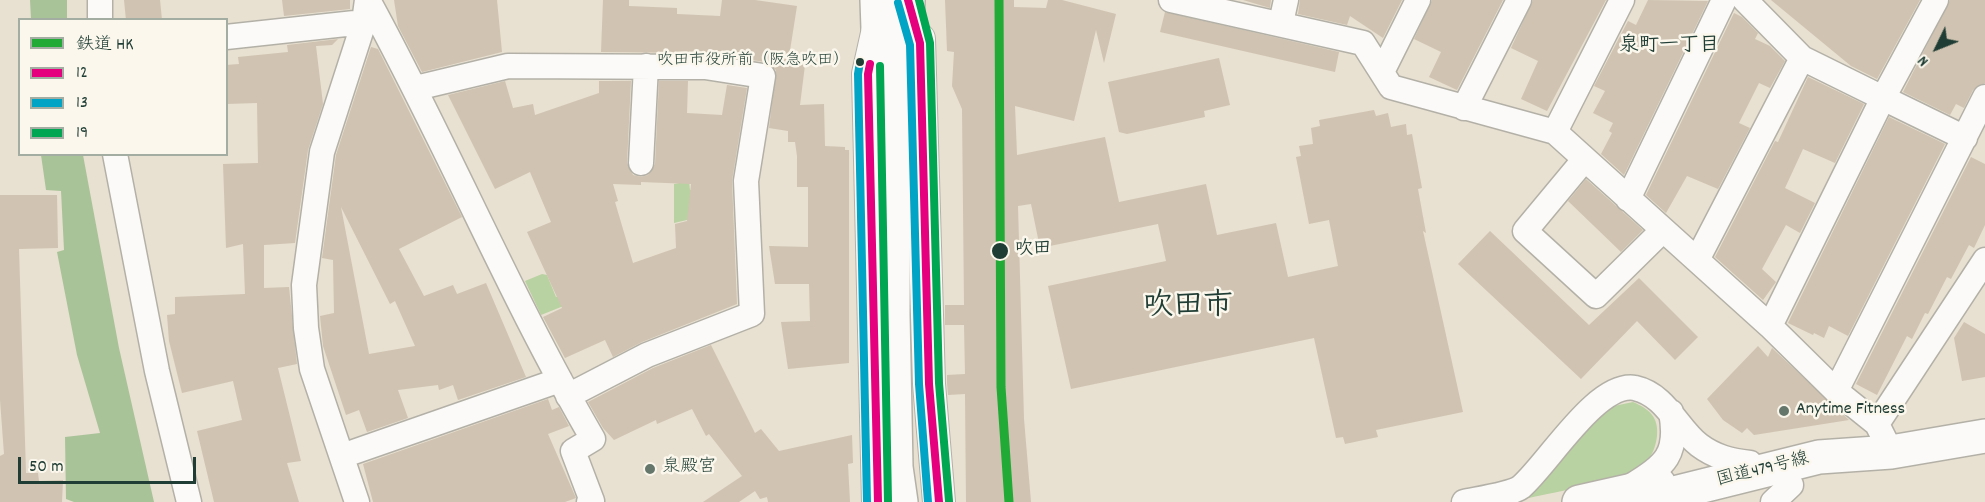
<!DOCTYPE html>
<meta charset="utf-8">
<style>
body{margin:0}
#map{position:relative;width:1985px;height:502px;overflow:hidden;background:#e8e0d1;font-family:Dekko,"Klee One",sans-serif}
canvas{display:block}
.legend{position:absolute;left:18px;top:18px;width:210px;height:138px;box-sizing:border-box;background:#fbf7ec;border:2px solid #a3ada2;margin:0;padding:8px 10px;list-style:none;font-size:18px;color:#1f3d34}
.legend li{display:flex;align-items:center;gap:12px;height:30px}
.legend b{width:30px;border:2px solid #a3ada2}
.north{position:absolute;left:1907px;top:18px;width:60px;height:60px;-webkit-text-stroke:4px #fbf7ec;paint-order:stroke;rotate:227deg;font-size:16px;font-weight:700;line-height:24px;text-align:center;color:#1f3d34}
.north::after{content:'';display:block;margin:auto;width:21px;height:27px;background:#1f3d34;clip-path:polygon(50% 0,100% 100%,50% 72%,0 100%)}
.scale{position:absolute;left:18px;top:457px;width:178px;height:27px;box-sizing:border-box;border:3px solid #1f3d34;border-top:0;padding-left:8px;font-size:18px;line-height:21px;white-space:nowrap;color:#1f3d34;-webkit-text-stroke:4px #fbf7ec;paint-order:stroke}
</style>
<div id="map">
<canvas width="1985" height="502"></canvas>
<ul class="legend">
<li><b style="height:8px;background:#21ab36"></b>鉄道 HK</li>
<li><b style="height:8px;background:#e5007d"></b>12</li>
<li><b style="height:8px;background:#02a4c6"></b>13</li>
<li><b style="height:8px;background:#00a651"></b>19</li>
</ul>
<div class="north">N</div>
<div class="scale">50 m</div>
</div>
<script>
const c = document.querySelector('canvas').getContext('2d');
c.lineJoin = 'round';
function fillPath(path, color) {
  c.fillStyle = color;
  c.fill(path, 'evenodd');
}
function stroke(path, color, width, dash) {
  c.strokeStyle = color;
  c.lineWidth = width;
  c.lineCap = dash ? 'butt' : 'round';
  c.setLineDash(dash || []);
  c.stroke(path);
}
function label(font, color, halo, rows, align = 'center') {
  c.font = font + ' Dekko,"Klee One",sans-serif';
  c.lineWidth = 5;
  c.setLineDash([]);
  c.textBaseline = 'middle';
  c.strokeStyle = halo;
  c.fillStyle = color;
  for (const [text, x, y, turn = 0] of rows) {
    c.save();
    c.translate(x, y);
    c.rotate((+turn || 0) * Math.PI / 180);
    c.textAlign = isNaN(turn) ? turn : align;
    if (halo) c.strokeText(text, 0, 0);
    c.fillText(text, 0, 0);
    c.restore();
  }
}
const green = new Path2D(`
 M689,181L690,190L730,192L687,220L674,223V184Z
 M542,274L547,275L556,297L571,291L586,297L541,315L525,281Z
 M1633,402C1649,409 1659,417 1657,436C1656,446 1652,457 1644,464C1627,480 1554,492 1529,498L1526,495L1594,418L1614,406Z`);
const forest = new Path2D(`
 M30,0H67V19H31Z
 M41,155H83L119,348L154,502H74L66,499L65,437L100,433L77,355L57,252L64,250L61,191L46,190Z`);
const building = new Path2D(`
 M124,0H160L162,20H126Z
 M282,0H350V9L284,16Z
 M394,0H497L502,52L422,72L398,26Z
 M603,0H629V6L677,8V14L720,16L722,0H755L797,6L788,63L805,65L800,105L824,104L825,146L845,147V150H849V363L788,369L781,322L810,321L809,284H775L769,246L808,247V187H797V156L795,142H788V131L769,128L776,70L765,62L707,53L601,52Z
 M945,0H1014V7L1046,8L1048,0H1062L1116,14L1104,63L1096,30L1074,121L1015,106L1017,155L1105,137L1119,202L1206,184L1217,235L1276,223L1288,277L1338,266L1329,220L1309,224L1296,157L1301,156L1299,146L1313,144L1311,128L1320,126L1319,120L1374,110L1376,116L1388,113L1391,127L1406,124L1407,135L1412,134L1422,188L1418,189L1426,233L1423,231L1463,412L1376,430L1378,437L1345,444L1343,437L1336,438L1314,338L1071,389L1048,286L1166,261L1158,224L1040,248L1031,204L1018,206L1024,419L1031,502H966L965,394L948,395L947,383V375L965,374L964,325H945V305H964L962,109L952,86L954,52L947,51Z
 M1243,0H1271L1270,8Z
 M1300,0H1402L1383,38L1350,16L1347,25L1298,14Z
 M1432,0H1503L1457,90L1429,77L1441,52L1414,39Z
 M1533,0H1606L1547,111L1521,99L1538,61L1511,48Z
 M1648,0L1708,1L1624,175L1601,154L1612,133L1609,131L1613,123L1593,113L1605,91L1594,86L1628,21L1636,25Z
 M1771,0H1920L1877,79L1851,66Z
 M1950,0H1985V83L1973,90L1964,108L1956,104L1950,115L1903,92Z
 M1165,12L1339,52L1335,72L1160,32Z
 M1734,13L1742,17L1758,33L1755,39L1770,46L1785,61L1770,88L1759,83L1739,123L1750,128L1718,189L1687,176L1666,213L1646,195Z
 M338,39L332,45L316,46L323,104L308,150L295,243L264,245V288L289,287L297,364L278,368L301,461L287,463L299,502H214L197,431L242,420L233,381L182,393L169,341L167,315L175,314V297L245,294L243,244L226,248L223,164L258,163L257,103L226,104V65L239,64L238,57L288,52L287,45Z
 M371,47L378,49L462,217L399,249L424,296L453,285L457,294L486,283L526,377L458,400L453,385L439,390L438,385L398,390L408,418L367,432L359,410L346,415L323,346L320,316L334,313L333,260L322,258L336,155ZM341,207L390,304L395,301L415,346L369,354Z
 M1219,58L1230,105L1204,111L1205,117L1127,134L1119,132L1108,82Z
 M1808,77L1864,104L1835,163L1803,149L1785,188L1815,203L1800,233L1786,225L1762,269L1776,282L1763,300L1715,257L1775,141L1778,142Z
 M505,81L513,108L533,104L535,115L599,93V81H631L627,163L633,175L641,177L648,175L655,164L659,81H688L687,113L722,115L727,85L747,88L732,181L737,304L642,342L613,357L605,340L565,358L543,317L562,308L527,232L551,222L530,172L495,189L448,95ZM641,182L691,184L687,221L675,224L676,248L633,263L615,202L618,201L613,184L641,185Z
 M1889,117L1945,144L1848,336L1829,326L1824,338L1814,333L1813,335L1788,323Z
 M1971,157L1985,164V225L1974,248L1969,245L1951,279L1947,277L1928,314L1925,313L1912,339L1907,336L1877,395L1856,384Z
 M1586,179L1643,230L1621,252L1568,201Z
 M0,195H57L58,248L19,249L26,473H38L39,481L63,480L62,502H0V456L4,454L0,400Z
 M1490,231L1589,325L1639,278L1698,337L1675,360L1637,321L1581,379L1458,264Z
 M1964,322L1985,334V377L1962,381L1954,338Z
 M711,345L755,433L761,429L779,451L852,435L853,463L848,464L850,502H768L767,497L760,499L755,491L739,502H703L742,476L709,434L706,436L692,409L657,424L656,420L614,440L603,428L588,402L653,368Z
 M1758,346L1768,357L1772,348L1849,420L1754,435L1747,428L1742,433L1723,420L1707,399Z
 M548,399L552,410L559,407L569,426L548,434L576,498L565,502H373L363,464Z`);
const minor = new Path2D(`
 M100,0V20
 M368,0C447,144 510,297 593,439L573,451L592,501L589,502
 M1171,0L1363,43L1391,87L1555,132L1770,326L1836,391L1877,424L1891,452
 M1745,0L1802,58L1883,98L1936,0
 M1281,23L1286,0
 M226,37L364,22
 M1382,72L1418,0
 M416,88L508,66L705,67L763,76L746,181L752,314L647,355L568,396
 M1464,108L1519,0
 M1555,132L1622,0
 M115,154L157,371L189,502
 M1584,160L1525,231L1596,296L1663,230
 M641,163L646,66
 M1628,199L1724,0
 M1697,260L1802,58
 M1770,326L1883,98L1965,138
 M1836,391L1985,97
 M1877,424L1985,260
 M342,456L560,380
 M1631,486C1665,466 1679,454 1671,412
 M357,502L312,369L306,328L304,285L322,152L364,22L367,0
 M1464,502C1478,499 1512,494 1521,487C1548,464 1597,381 1635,388C1666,395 1677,428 1699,445C1715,457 1731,461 1750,463
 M1773,502L1791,485`);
const major = new Path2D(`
 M919,39L929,384L939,502
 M878,502L868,74L878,29`);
const highway = new Path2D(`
 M877,0L878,29L894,70L893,314L896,467L901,502
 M905,81L908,0
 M1579,502L1659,484
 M1638,502L1819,457L1891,452L1985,436`);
const bus1 = new Path2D(`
 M908,0L920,43L929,384L939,502
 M870,64L868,74L878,502`);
const bus2 = new Path2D(`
 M898,3L910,45L919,384L928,502
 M860,62L858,74L867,502`);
const bus3 = new Path2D(`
 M919,0L930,43L939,383L949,501
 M880,66L888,502`);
const rail1 = new Path2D(`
 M999,0L1001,387L1009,502`);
const markers = [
 [860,62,5,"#1f3d34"],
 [1000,251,9,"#1f3d34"],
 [1784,411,6,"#65766b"],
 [650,469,6,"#65766b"]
];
const busNames = [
 ["吹田市役所前（阪急吹田）",849,62]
];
const stopNames = [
 ["吹田",1015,251]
];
const poiNames = [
 ["Anytime Fitness",1796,411],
 ["泉殿宮",662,469]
];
const streetNames = [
 ["国道479号線",1763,471,-14]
];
const neighbourhoodNames = [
 ["泉町一丁目",1669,47]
];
const townNames = [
 ["吹田市",1188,309]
];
fillPath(green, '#b9d2a1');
fillPath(forest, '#a9c398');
fillPath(building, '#d0c3b1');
stroke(minor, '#b3b1a7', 27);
stroke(major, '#b3b1a7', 34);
stroke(highway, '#b3b1a7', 36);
stroke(minor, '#fcfaf8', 24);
stroke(major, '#fcfaf8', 32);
stroke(highway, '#fcfaf8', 33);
stroke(bus1, '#e5007d', 8);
stroke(bus2, '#02a4c6', 8);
stroke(bus3, '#00a651', 8);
stroke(rail1, '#21ab36', 9);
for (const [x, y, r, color] of markers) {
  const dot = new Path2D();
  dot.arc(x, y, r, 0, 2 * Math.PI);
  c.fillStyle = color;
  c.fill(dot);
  stroke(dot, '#fbf7ec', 2);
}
label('16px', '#1f3d34', '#fbf7ec', busNames, 'right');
label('bold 18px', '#1f3d34', '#fbf7ec', stopNames, 'left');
label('18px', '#1f3d34', '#fbf7ec', poiNames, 'left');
label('18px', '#1f3d34', '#fbf7ec', streetNames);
label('bold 20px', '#1f3d34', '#fbf7ec', neighbourhoodNames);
label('bold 30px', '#1f3d34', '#fbf7ec', townNames);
</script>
